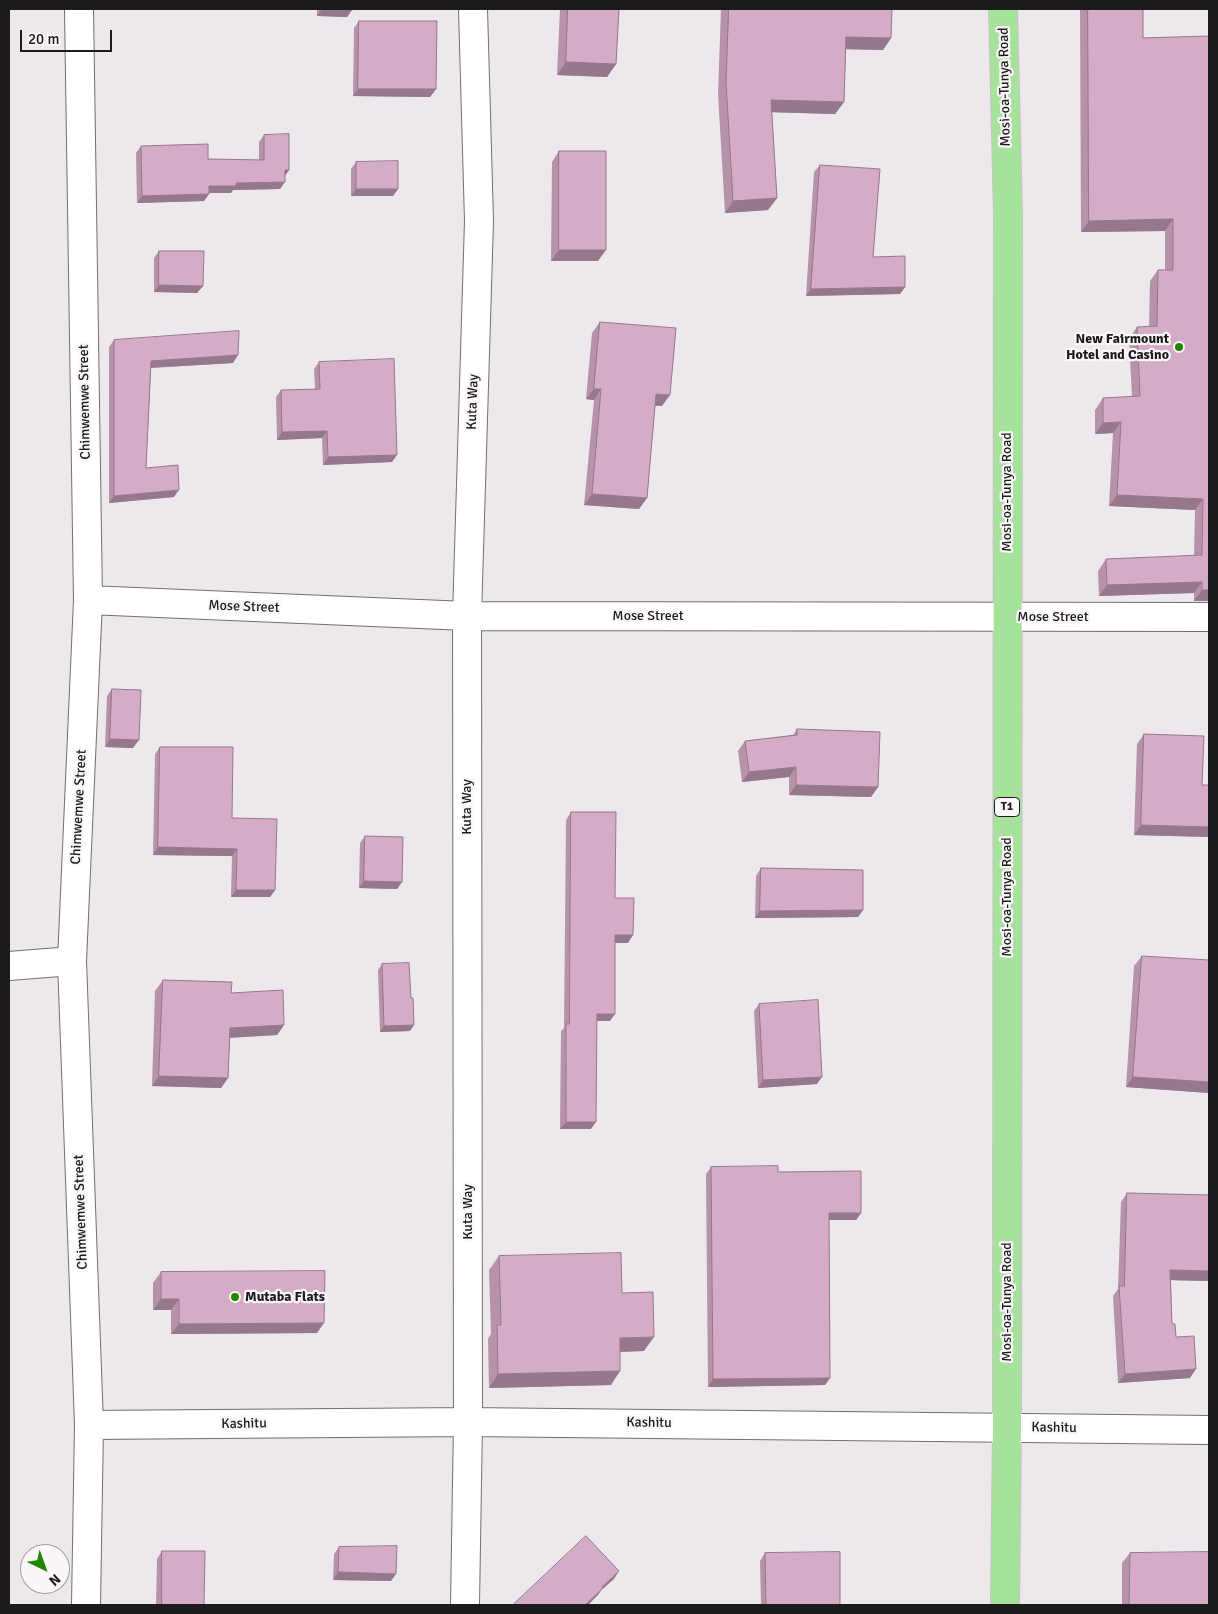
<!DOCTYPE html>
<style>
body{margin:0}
#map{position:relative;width:1218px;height:1614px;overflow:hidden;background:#ede8eb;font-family:Signika,sans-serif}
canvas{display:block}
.frame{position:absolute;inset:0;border:10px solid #1c1b1c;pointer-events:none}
.north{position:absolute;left:20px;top:1544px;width:50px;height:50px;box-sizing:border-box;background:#fbf6f9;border:1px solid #a29ea1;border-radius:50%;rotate:138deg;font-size:14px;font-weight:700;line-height:20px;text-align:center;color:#1c1b1c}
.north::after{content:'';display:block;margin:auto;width:18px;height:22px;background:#1e8800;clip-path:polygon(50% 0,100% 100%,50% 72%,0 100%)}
.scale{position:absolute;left:20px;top:30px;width:92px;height:22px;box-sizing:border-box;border:2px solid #1c1b1c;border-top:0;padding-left:6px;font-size:15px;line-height:18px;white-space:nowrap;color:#1c1b1c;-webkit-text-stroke:4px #fbf6f9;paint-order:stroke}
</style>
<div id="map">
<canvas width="1218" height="1614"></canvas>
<div class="frame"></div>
<div class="north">N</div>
<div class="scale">20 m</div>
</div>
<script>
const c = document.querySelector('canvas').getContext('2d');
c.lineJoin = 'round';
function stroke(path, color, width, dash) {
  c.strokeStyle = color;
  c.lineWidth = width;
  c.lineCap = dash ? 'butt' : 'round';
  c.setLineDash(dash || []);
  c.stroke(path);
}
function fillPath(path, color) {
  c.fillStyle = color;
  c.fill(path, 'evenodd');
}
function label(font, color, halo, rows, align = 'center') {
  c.font = font + ' Signika,sans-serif';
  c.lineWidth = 4.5;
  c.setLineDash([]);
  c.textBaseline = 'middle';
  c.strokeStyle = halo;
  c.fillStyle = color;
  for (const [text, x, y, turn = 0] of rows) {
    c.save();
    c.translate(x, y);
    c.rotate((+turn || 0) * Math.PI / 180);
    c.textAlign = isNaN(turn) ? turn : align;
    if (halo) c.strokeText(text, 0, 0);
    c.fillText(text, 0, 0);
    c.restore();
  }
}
const street = new Path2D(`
 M79,9L88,600L72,961L89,1425L86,1605
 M88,600L467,616L1209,617
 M9,966L72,961
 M89,1425L468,1422L1209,1430
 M465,1605L468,1422L467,616L479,221L473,9`);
const highway = new Path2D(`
 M1003,9L1008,214L1007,1427L1005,1605`);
const wall = new Path2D(`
 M317,9H352L347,17L317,16Z
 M560,9H619L616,64L607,77L557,75Z
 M721,9H892L891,38L883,50L846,49L844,102L835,114L772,112L777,198L768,210L725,213L718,94Z
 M1080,9H1143V38L1209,36V601H1194V593L1099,596L1098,571L1106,559L1194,556L1195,510L1109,506L1113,433L1095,434V410L1103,398L1132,397L1129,339L1137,327H1149L1150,281L1158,270H1165V231L1081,232Z
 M359,21L436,89L430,97L353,96L354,28Z
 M264,135L289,170L285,176L280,189L233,190L231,193H209L204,201L137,203L136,153L141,146L208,159L259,160V142Z
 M559,151L598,261H551L552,162Z
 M356,162L398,189L393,196H351V169Z
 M820,165L873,257L905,287L900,294L806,296L814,172Z
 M159,251L203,286L197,293L154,292V258Z
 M600,322L662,406H655L647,498L639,509L584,505L594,400L586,399L592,333Z
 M114,340L233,363L151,368L146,468L174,497L109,503V347Z
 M319,362L392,462L323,465L322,438L277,440L276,397L281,390L315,389L314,369Z
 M112,689L133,748L105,747L107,696Z
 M797,729L878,787L871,797L789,795V777L742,782L738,751L745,741L793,735Z
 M1144,734L1202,785H1209V837L1134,835L1137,744Z
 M160,747L232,818L275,890L270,897H231L232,856L153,855L155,754Z
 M571,812L615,898L628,943H615L610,1021H597L591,1129H560L561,1031L564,1028L566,820Z
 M365,836L402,882L397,889L359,888L360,843Z
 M761,868L863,910L858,917L755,918L756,876Z
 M1142,956L1209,1093L1126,1087L1134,966Z
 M382,964L410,1031L380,1032L378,970Z
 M163,980L231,993L284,1025L277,1035L230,1038L228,1078L221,1088L152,1086L155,991Z
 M759,1004L817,1084L758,1088L754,1011Z
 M711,1167L778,1172L861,1213L856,1220H829L830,1378L825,1385L708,1387L706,1174Z
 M1127,1193L1209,1195V1281L1171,1280L1172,1324L1190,1378L1118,1383L1113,1296L1118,1289L1121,1202Z
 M499,1256L622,1293L644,1351L620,1352L611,1385L489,1388L488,1339L491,1334L489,1270Z
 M161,1272L317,1333L171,1334V1310H153V1283Z
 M339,1547L391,1581L333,1580L334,1554Z
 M162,1551L204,1605H156L157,1559Z
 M765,1553L840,1605H761L760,1561Z
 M1130,1553L1209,1605H1122V1563Z`);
const shadedWall = new Path2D(`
 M322,9L352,10L347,17L317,16Z
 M846,37L891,38L883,50L838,49Z
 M566,62L616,64L607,77L557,75Z
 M358,89H436L430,97L353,96Z
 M771,100L844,102L835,114L763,112Z
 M285,170H289L284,177Z
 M285,182L280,189L233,190L231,193H204L209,186L236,183Z
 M356,189H398L393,196H351Z
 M209,194L204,201L137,203L142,196Z
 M777,198L768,210L725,213L733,201Z
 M1173,219L1165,231L1081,232L1089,221Z
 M559,250H606L598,261H551Z
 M159,285L203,286L197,293L154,292Z
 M905,287L900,294L806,296L811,289Z
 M238,355L233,363L146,368L151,361Z
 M594,389H601L594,400L586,399Z
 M656,394L670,395L662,406L648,405Z
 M1121,422L1113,433L1095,434L1103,423Z
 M327,431L322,438L277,440L282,432Z
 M397,455L392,462L323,465L328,457Z
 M179,490L174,497L109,503L114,496Z
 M592,494L647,498L639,509L584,505Z
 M1117,495L1203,499L1195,510L1109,506Z
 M1202,582L1194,593L1099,596L1107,585Z
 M1202,590H1209V601H1194Z
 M110,739L139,740L133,748L105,747Z
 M796,767L789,777L742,782L749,772Z
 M796,785L878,787L871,797L789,795Z
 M1141,825L1209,827V837L1134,835Z
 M158,847L237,849L232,856L153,855Z
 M364,881L402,882L397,889L359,888Z
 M236,890H275L270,897H231Z
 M863,910L858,917L755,918L760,911Z
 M615,935H633L628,943H610Z
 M597,1014H615L610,1021H592Z
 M284,1025L277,1035L223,1038L230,1028Z
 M414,1025L410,1031L380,1032L384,1026Z
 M159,1076L228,1078L221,1088L152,1086Z
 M822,1077L817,1084L758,1088L763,1080Z
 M1133,1077L1209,1082V1093L1126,1087Z
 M566,1122H596L591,1129H560Z
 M829,1213H861L856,1220H824Z
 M1170,1270L1209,1271V1281L1164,1280Z
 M161,1299H179L171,1310H153Z
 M324,1323L317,1333L171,1334L179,1324Z
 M654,1337L644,1351L610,1352L620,1338Z
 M1196,1369L1190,1378L1118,1383L1125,1374Z
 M620,1371L611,1385L489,1388L498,1374Z
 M830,1378L825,1385L708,1387L713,1379Z
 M619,1571L614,1579L597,1594L602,1587Z
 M338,1572L396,1574L391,1581L333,1580Z
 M603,1588L598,1595L588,1605H585Z`);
const building = new Path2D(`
 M322,9H352V10Z
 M568,9H619L616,64L566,62Z
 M729,9H892L891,38L846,37L844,102L771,100L777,198L733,201L726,82Z
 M1088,9H1143V38L1209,36V590H1202V582L1107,585L1106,559L1202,555L1203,499L1117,495L1121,422L1103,423V398L1140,396L1137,327L1157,326L1158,270H1173V219L1089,221Z
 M359,21H437L436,89H358Z
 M289,134V170H285V182L236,183V186H209V194L142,196L141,146L208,144V159L264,160V135Z
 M559,151H606V250H559Z
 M398,161V189H356V162Z
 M820,165L880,169L873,257L905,256V287L811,289Z
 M159,251H204L203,286L159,285Z
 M600,322L676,328L670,395L656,394L647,498L592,494L601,389H594Z
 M239,331L238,355L151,361L146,468L178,465L179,490L114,496V340Z
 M394,359L397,455L328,457L327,431L282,432L281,390L320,389L319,362Z
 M112,689L141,690L139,740L110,739Z
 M797,729L880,732L878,787L796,785V767L749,772L745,741L797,735Z
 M1144,734L1204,736L1202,785H1209V827L1141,825Z
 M160,747H233L232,818L277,819L275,890H236L237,849L158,847Z
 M571,812H616L615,898H634L633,935H615V1014H597L596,1122H566V1024H569Z
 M365,836L403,837L402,882L364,881Z
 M761,868L863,870V910L760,911Z
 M1142,956L1209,960V1082L1133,1077Z
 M409,963L411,998H413L414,1025L384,1026L382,964Z
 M163,980L232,982L231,993L283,990L284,1025L230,1028L228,1078L159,1076Z
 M818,1000L822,1077L763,1080L759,1004Z
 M778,1166V1172L861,1171V1213H829L830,1378L713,1379L711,1167Z
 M1127,1193L1209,1195V1271L1170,1270L1172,1324H1175L1176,1337L1194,1336L1196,1369L1125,1374L1119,1286H1124Z
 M621,1253L622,1293L653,1292L654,1337L620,1338V1371L498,1374L497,1325H501L499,1256Z
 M325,1271L324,1323L179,1324V1299H161V1272Z
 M586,1536L619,1571L602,1587L603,1588L585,1605H513Z
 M397,1546L396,1574L338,1572L339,1547Z
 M162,1551H205L204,1605H162Z
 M840,1552V1605H766L765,1553Z
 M1209,1552V1605H1129L1130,1553Z`);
const markers = [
 [1179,347,5,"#1e8800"],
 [235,1297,5,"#1e8800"]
];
const shields = [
 [1007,807,25]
];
const shieldNames = [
 ["T1",1007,807]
];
const streetNames = [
 ["Mosi-oa-Tunya Road",1005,87,-91],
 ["Chimwemwe Street",85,402,-91],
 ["Kuta Way",473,402,-88],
 ["Mosi-oa-Tunya Road",1007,492,-90],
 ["Mose Street",244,607,2],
 ["Mose Street",648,616],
 ["Mose Street",1053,617],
 ["Chimwemwe Street",79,807,-87],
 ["Kuta Way",467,807,-90],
 ["Mosi-oa-Tunya Road",1007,897,-90],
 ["Chimwemwe Street",81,1212,-92],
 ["Kuta Way",468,1212,-90],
 ["Mosi-oa-Tunya Road",1007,1302,-90],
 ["Kashitu",649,1423,1],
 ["Kashitu",244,1424,-1],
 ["Kashitu",1054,1428,1]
];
const poiNames = [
 ["New Fairmount",1169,339],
 ["Hotel and Casino",1169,355],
 ["Mutaba Flats",245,1297,"left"]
];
stroke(street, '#736e71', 30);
stroke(highway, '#c4c4c4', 30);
stroke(street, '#fff', 28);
stroke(highway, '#a7e29c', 28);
fillPath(wall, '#b793aa');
fillPath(shadedWall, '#95788b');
fillPath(building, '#d5abc6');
stroke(building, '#95788b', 1);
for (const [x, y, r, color] of markers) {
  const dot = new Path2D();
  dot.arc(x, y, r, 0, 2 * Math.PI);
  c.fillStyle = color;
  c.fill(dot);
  stroke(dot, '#fbf6f9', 2);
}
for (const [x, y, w] of shields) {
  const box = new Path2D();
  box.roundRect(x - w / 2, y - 9.5, w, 19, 4);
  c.fillStyle = '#fbf6f9';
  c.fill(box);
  stroke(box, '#1c1b1c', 1);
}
label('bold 12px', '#1c1b1c', null, shieldNames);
label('14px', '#1c1b1c', '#fbf6f9', streetNames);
label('bold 14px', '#1c1b1c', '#fbf6f9', poiNames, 'right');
</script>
